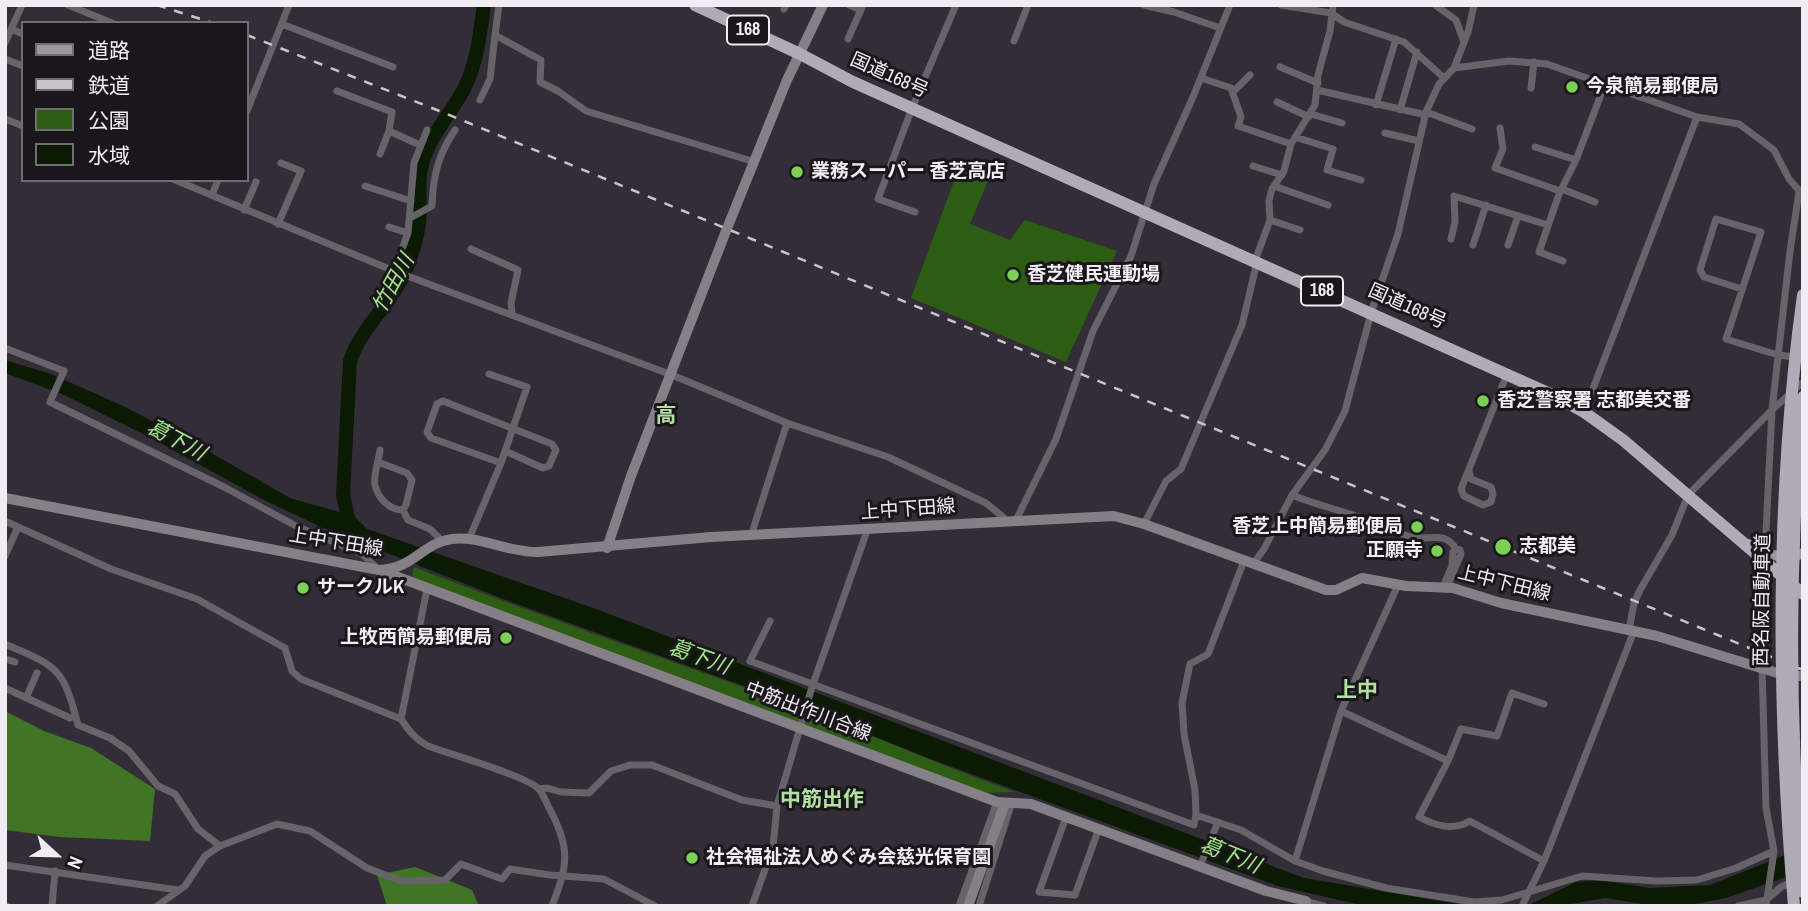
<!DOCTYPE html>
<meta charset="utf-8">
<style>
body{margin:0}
#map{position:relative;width:1808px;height:911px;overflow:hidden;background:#332d37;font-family:"Archivo Narrow","Noto Sans JP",sans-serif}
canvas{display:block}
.frame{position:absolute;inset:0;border:7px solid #f0edf3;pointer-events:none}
.legend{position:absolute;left:21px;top:21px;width:228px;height:161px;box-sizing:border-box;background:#19171b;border:2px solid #6f6d71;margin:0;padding:9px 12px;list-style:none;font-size:21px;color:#f0edf3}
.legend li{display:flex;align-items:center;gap:14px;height:35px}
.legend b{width:35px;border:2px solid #6f6d71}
.north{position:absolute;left:21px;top:820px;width:70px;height:70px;-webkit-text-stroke:5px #19171b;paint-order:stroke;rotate:112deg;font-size:19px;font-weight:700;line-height:28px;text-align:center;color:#f0edf3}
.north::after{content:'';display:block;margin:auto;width:24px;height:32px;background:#f0edf3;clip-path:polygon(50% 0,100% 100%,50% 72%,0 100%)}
</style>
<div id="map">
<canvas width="1808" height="911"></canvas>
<div class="frame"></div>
<ul class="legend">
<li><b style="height:9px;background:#9c96a1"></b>道路</li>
<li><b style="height:9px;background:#c8c4cb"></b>鉄道</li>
<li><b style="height:19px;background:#2d5d12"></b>公園</li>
<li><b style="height:19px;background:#0a1a03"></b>水域</li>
</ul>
<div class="north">N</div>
</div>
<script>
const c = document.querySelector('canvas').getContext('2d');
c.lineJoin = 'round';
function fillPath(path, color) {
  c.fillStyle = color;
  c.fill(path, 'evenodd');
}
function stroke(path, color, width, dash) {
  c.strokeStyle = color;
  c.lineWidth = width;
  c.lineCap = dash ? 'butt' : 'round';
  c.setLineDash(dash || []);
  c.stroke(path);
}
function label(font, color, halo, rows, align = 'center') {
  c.font = font + ' "Archivo Narrow","Noto Sans JP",sans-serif';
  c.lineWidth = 6;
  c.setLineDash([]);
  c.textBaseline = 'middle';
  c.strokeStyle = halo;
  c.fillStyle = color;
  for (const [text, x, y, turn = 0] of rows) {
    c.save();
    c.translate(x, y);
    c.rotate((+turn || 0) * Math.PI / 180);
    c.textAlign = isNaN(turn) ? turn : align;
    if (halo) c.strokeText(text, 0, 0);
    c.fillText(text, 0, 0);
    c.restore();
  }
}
const green = new Path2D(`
 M958,170L989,178L970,224L1010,240L1025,220L1117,251L1066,362L911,298Z
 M414,567C544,618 677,662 808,711C877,737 945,767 1015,792L985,793L417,582L412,576Z`);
const forest = new Path2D(`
 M5,711L44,731L91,748L155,789L150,841L59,837L5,830Z
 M415,867L472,890L479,906H387L377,875Z`);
const water = new Path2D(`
 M5,360L51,374L121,405L187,439L290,498L339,512L349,507L354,516L367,529L596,609L1304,878L1470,906H1365L1278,886L933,760L799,706L506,600L321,527L262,499L155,440L62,394L5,373Z
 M1803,848V871L1726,898L1684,906L1643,904L1605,898L1560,906H1527L1576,882L1600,880L1650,888L1710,885Z`);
const river = new Path2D(`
 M350,526L343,495L350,361C361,328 390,305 404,274C411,258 417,240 419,223C421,203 417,183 422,164C430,135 450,115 464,89C477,64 480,33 484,5`);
const street = new Path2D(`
 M68,5L112,23
 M499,5L495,35L541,60L540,82L558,91L586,111L755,162
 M849,5L861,10
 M1144,5L1174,12L1220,28
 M1281,5L1331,13L1344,22L1404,42L1444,78
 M1435,5L1456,20L1464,42
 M784,9L786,5
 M282,24L393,67
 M11,29L23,34
 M848,39L863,5
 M1014,41L1028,5
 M5,43L22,5
 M5,59L23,66
 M1280,67L1318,83
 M1454,68L1509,61L1547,64L1697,117L1739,124L1774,150L1789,179L1803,195
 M1201,78L1231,88L1241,117L1238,126L1291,144
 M1531,88L1534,62
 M1317,90L1426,115
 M337,91L392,112L389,131
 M1233,92L1250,75
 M480,100L490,79L495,35
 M1277,102L1309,117
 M1376,105L1396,39
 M1400,110L1417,52
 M247,111L289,5
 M1426,112L1472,129
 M1311,114L1342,123
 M5,119L23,126
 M1500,128L1503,149L1495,168L1560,191
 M1385,133L1419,141
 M1295,137L1333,149L1327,170L1361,180
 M1535,147L1576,160
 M380,154L389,131L420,145
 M1253,166L1282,175
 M175,180L394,271L672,375L787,423L888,457L986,503L1003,517L1005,521
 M365,186L411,201
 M1274,186L1328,205
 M1562,189L1595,202
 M212,195L218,180
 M244,210L256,182
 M915,212L878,199L912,108L956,5
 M410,218L432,206C433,176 438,155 455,130
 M1270,220L1300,230
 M278,224L301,171L281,163
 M389,227L408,233
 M1451,239L1455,222L1454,196L1548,225
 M1473,245L1486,205
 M1508,245L1518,216
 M471,249L518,270L511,303L512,313
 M1255,261L1270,220L1269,201L1272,189L1284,171L1291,144L1315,105L1318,75L1330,31L1333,5
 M1563,261L1539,252L1559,194L1576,160L1605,84
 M394,271L408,233L414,163L427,130
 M1742,289L1704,277L1700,270L1716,219L1761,232L1726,339L1778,355L1803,358
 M5,348L64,371L50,402L224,487L296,526L362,554L379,570
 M1584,412L1697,117
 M378,462L407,473L412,480L406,505L403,510C389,510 378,498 375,485C373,475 379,460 380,450
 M501,463L431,438L427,432L437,404L443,401L552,444L556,450L549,466L543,468L505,451
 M1469,471L1471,479L1491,487L1493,494L1491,502L1483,505L1464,496L1461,489L1507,374
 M1292,495C1316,505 1340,510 1365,519C1381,525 1401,536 1417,538C1433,539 1446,532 1456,549
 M403,510L408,520L430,529L442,541
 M1016,520L1056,439L1093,331L1131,256L1154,184L1193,97L1230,5
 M5,521L111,569L197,599L285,648L292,671L301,679L401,719
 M1144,524L1166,481L1181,469L1200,424L1242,325L1257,262
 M751,536L787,423
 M469,539L501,463L527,387L489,374
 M1765,552L1772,410L1790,251L1799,192
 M5,556L18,527
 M1253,564L1264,549L1292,495L1325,450L1345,411L1371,313L1398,234L1426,112L1439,84L1454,68L1468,32L1474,5
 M1443,587L1452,566L1453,552L1456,549L1460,550L1461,554L1447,587
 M427,589L401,719C409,731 415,739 428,746C449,754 527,776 539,789C543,794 546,802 549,808C571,848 568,865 552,906
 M770,621L750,661L1194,825L1196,815L1241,830L1295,861L1323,871L1386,888L1474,902L1502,900L1582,876L1656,881L1697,880L1736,868L1774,851
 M1629,630L1634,603L1640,590L1672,535L1688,495L1772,410L1803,382
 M5,644C59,667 63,668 78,725L110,738L129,751L158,786L175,794L198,829L220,846
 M5,659L15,662
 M1762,667L1766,808L1774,851L1766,906
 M5,688L70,718
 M26,698L37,673
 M1544,704L1512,693L1497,736L1461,729L1448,761L1419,817C1436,826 1453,831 1470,821L1544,861
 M1341,711L1448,761
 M539,789L547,788L561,792L589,793L611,771L630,765H652L742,800L777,806
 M1196,815L1195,790L1184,734L1182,703L1190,664L1208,654L1244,561
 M1066,817L1039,892L1075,895L1099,828
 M1295,861L1341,711L1398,585
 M5,865L178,890
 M1200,866L1218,822
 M1306,901L1324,906
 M5,906H7
 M52,906L55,871
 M157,906L185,886L205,856L220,846L277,824L310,831L367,868L401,881L445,880L461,864L502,879L510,869L550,875L604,879L655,906
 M752,906L773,847L777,806L812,687L867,531
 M959,906L997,802
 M979,906L1012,802
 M1522,906L1544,861L1634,631
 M1738,906L1766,900L1781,887L1794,881`);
const secondary = new Path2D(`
 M5,498L379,570C414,569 422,543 452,539C478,535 509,553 538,552L711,537L1114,516L1144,524L1326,590H1336L1362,578L1406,586L1453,588L1501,603L1657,636L1787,676H1803
 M607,548L631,476L726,231L787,80L823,5
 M382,571L997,802L1031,804L1266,891L1306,901
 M968,906L1005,803`);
const primary = new Path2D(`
 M1749,544C1765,554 1785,562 1803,553`);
const highway = new Path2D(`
 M695,5L800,54L853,82L1557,397L1584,412L1623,440L1803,594`);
const rail = new Path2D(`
 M157,5L213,23
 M247,35L442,112L1803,670`);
const highwayBridge = new Path2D(`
 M1803,397C1788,562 1789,727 1803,892
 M1794,906C1777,702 1775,498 1803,295`);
const markers = [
 [1572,87,7,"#7cd155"],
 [797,172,7,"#7cd155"],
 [1013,275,7,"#7cd155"],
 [1483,401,7,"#7cd155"],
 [1417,527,7,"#7cd155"],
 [1503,547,9,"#7cd155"],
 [1437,551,7,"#7cd155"],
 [303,588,7,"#7cd155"],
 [506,638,7,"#7cd155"],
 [692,858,7,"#7cd155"]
];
const shields = [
 [748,30,42],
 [1322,291,42]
];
const shieldNames = [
 ["168",748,30],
 ["168",1322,291]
];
const streetNames = [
 ["国道168号",889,76,24],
 ["国道168号",1407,307,24],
 ["上中下田線",908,510,-4],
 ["上中下田線",336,543,9],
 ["上中下田線",1504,584,14],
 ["西名阪自動車道",1763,600,-89],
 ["中筋出作川合線",808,712,21]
];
const poiNames = [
 ["今泉簡易郵便局",1586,87],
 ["業務スーパー 香芝高店",811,172],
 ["香芝健民運動場",1027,275],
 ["香芝警察署 志都美交番",1497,401],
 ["香芝上中簡易郵便局",1403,527,"right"],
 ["志都美",1519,547],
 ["正願寺",1423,551,"right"],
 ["サークルK",317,588],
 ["上牧西簡易郵便局",492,638,"right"],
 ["社会福祉法人めぐみ会慈光保育園",706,858]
];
const waterNames = [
 ["竹田川",394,284,-61],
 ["葛下川",176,441,28],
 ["葛下川",699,658,20],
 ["葛下川",1230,856,22]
];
const neighbourhoodNames = [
 ["高",666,416],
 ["上中",1357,691],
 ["中筋出作",822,800]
];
fillPath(green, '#2d5d12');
fillPath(forest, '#407526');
fillPath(water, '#0a1a03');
stroke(river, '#0a1a03', 14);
stroke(street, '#666469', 7);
stroke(secondary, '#858088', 10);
stroke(primary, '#9c96a1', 10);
stroke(highway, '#b1aab7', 12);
stroke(rail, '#c8c4cb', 2.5, [9, 9]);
stroke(highwayBridge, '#b1aab7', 12);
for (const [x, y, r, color] of markers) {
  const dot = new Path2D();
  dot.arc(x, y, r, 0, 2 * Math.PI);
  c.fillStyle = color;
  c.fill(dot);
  stroke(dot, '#19171b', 2.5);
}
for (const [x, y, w] of shields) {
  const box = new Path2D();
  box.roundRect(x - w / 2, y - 14.5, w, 29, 5);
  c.fillStyle = '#19171b';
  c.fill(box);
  stroke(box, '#f0edf3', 2);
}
label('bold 18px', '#f0edf3', null, shieldNames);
label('19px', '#f0edf3', '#19171b', streetNames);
label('bold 19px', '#f0edf3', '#19171b', poiNames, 'left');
label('italic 21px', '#a1ea83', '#19171b', waterNames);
label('bold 21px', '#b1e09f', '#19171b', neighbourhoodNames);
</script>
